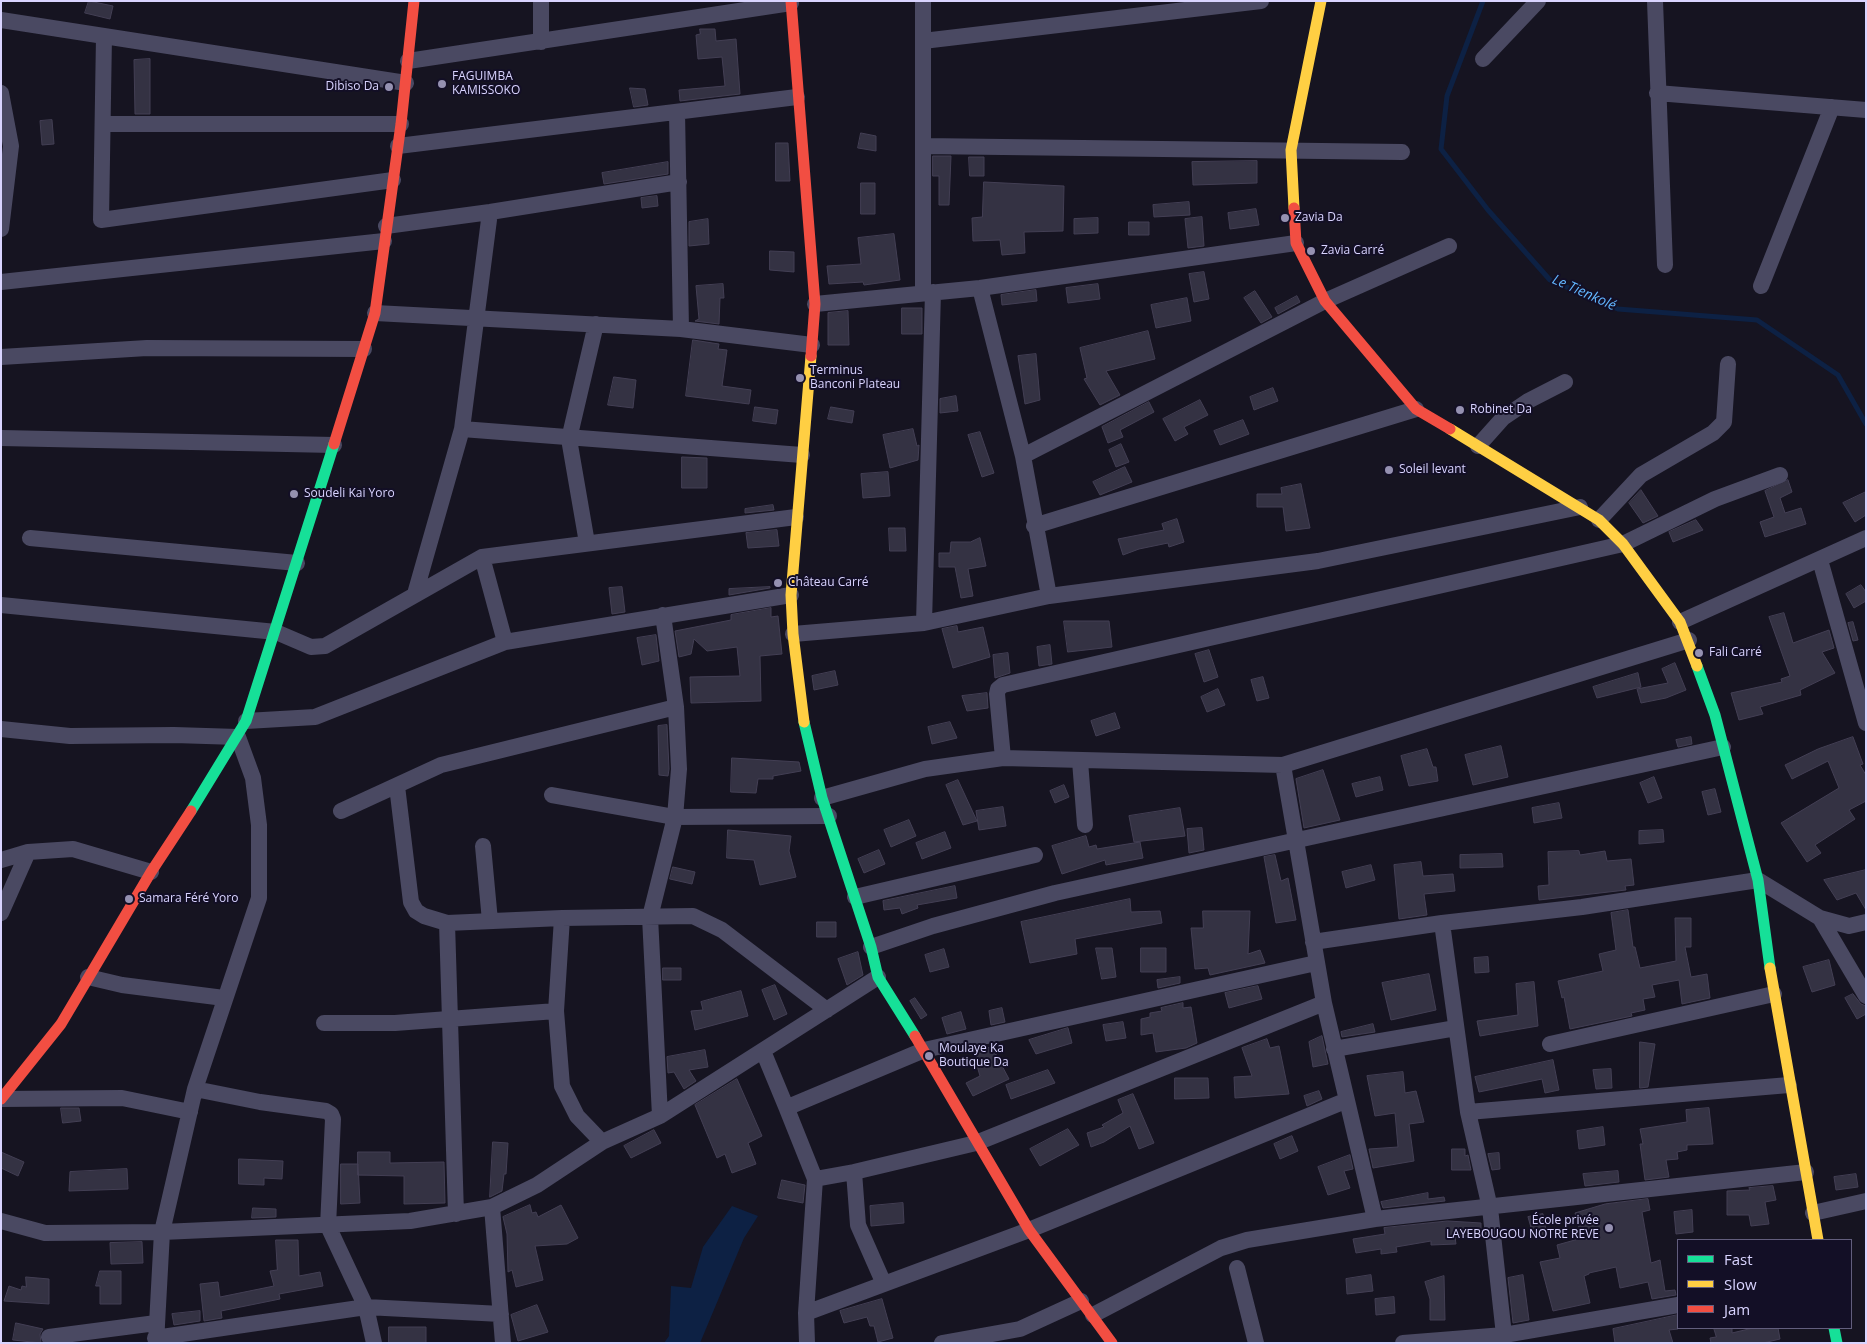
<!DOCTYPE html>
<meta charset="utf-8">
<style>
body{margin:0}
#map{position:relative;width:1867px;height:1344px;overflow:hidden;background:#161421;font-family:"Open Sans",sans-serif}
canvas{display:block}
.frame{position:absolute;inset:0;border:2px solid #d9d4ff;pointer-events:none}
.legend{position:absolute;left:1677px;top:1239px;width:175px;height:90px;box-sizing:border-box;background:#130f26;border:1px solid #625e7d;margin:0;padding:6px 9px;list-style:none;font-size:15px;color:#d9d4ff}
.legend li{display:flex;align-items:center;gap:10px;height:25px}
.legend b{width:25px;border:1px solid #625e7d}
</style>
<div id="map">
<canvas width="1867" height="1344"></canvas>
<div class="frame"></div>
<ul class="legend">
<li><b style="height:6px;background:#16e098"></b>Fast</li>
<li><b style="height:6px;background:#ffcf43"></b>Slow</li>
<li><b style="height:6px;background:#f24e42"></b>Jam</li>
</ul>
</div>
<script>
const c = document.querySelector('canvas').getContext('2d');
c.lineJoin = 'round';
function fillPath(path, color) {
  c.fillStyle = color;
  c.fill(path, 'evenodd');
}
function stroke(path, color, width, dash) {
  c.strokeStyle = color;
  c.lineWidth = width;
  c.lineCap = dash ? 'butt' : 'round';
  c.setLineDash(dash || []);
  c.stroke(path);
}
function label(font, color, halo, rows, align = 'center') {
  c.font = font + ' "Open Sans",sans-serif';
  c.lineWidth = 4;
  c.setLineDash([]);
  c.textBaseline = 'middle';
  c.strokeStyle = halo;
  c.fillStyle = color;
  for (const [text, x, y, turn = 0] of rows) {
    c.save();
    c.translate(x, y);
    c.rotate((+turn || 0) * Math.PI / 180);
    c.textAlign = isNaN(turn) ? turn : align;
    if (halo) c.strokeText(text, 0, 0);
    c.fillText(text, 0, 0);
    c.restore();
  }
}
const water = new Path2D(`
 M732,1206L758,1216L744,1238L700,1343H664L669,1336L671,1286L691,1288L703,1247Z`);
const stream = new Path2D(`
 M1483,1L1447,96L1441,149L1488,210L1550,280L1618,309L1757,320L1838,375L1866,424`);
const building = new Path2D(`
 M89,1L113,6L110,19L85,13Z
 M700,29H715L716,41L736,39L740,94L680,101L679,90L725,86L722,57L698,59L696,35L700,34Z
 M150,59V114H135L134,60Z
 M630,88L645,89L648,105L634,107Z
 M52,120L54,144L42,145L40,121Z
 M861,133L876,136V151L858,148Z
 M776,143H788L790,181H776Z
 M933,156H951L949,205H939V176H933Z
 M969,157H984V176H970Z
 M1257,161V183L1193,185L1192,162Z
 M668,162V174L604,184L602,173Z
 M984,182L1064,186L1063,231L1024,232L1025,253L1002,255L1000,240L973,241L972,218L982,217Z
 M861,183H875V214H861Z
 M657,196L658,206L642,208L641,198Z
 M1189,202L1190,215L1154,217L1153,205Z
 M1256,209L1259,225L1230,229L1228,213Z
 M1202,217L1204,246L1188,248L1185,219Z
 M1098,218V233L1074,234V219Z
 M708,219L709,244L689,246V222Z
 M1129,222H1149V235H1129Z
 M894,234L900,280L864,285L863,282L829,284L827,266L861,264L858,238Z
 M770,251L794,252V272L770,270Z
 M1204,272L1209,299L1194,302L1189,274Z
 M723,284L724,298H720L719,324L695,321L699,319L696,286Z
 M1098,284L1100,299L1068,303L1066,288Z
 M1036,290L1037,301L1002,305L1001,295Z
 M1255,291L1272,317L1261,323L1244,298Z
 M1297,296L1300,302L1278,314L1275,308Z
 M1187,298L1191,321L1156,328L1151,305Z
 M902,308H922V334H902Z
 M848,311L849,345H828V313Z
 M1148,331L1155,359L1106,371L1120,395L1100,405L1084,379L1087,378L1080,348Z
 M693,340L719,344L718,349L727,350L722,386L751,390L749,404L686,396Z
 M1036,354L1040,400L1025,404L1018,356Z
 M614,377L636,380L633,408L608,405Z
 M1273,388L1278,401L1254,410L1250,397Z
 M956,396L958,411L940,413V399Z
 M1200,400L1208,415L1184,427L1188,434L1175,441L1163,419Z
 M1149,402L1154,412L1120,430L1123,437L1108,443L1102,427Z
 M755,407L778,410L776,424L753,421Z
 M831,407L854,411L852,423L828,419Z
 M1243,420L1249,434L1220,445L1214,431Z
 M913,429L917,446L919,445L918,460L890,468L883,435Z
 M980,432L994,473L982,477L968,435Z
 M1121,444L1129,462L1116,467L1109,450Z
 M682,457L707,458V488H682Z
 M1125,467L1132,482L1100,495L1093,482Z
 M888,472L890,496L863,498L861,474Z
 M1788,480L1792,492L1780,498L1785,513L1801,508L1806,524L1765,537L1760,522L1774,517L1765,491Z
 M1301,484L1310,528L1286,531L1283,507H1257V494H1282L1281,488Z
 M1641,490L1658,516L1643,523L1629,503Z
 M1866,492V515L1855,522L1843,503Z
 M773,505L774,510L745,513V509Z
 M1177,519L1184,542L1169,547L1168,543L1139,549L1123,555L1118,539L1164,530L1162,524Z
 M1696,520L1703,530L1673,542L1669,532Z
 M889,528H905L906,551H890Z
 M777,530L779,546L748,548L746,533Z
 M980,538L986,566L968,569L973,596L961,598L955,567H939V553H950L951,542H970Z
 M1861,585L1866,592V601L1854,608L1846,594Z
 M622,587L625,612L612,614L609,588Z
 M770,587V588L729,595V589Z
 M771,608V617L778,616L782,654L760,656L761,701L691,703L690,677L740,676L737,647L707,651L694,639L691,654L679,657L675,631L731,620V615Z
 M1784,613L1793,643L1829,630L1834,648L1822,652L1835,673L1800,690L1801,695L1760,707L1763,714L1739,720L1731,693L1782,682L1781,679L1790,676L1769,617Z
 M1064,621H1109L1112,647L1068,652Z
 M1853,622L1858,640L1853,641L1848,623Z
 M957,626L958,632L983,627L990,657L953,668L942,629Z
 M656,635L659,661L642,665L637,638Z
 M1050,645L1052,664L1039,666L1037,647Z
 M1209,650L1218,677L1204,682L1195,654Z
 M1008,653L1010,673L995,678L993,655Z
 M1675,663L1686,690L1666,698L1641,703L1637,689L1668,683L1662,669Z
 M835,671L838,685L814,690L812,676Z
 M1638,673L1641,687L1597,698L1593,687Z
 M1263,677L1269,698L1257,701L1251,680Z
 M1218,689L1225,705L1207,712L1201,697Z
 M987,693L988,708L967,711L962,696Z
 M1115,713L1120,728L1096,736L1091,721Z
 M950,722L957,738L932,744L928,727Z
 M667,725L669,769L668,776L659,775L658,726Z
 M1691,737L1692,744L1678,747L1676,740Z
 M1853,737L1863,764L1860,765L1866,775V801L1849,810L1855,819L1815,845L1821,853L1807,862L1781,823L1839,788L1828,761L1792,779L1785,765L1818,749Z
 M1501,746L1508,777L1473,785L1465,755Z
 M1427,749L1433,767H1436L1438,781L1409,786L1401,756Z
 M732,758L799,762L801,771L773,776V779H758L756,793L731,792Z
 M1323,770L1340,820L1304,828L1296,779Z
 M1380,777L1383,790L1356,797L1352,784Z
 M1654,777L1662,798L1648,803L1640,783Z
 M958,780L977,821L963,825L946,785Z
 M1064,785L1069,797L1055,803L1050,791Z
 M1715,789L1721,812L1708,815L1702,792Z
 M1559,803L1562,818L1534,823L1532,808Z
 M1003,807L1006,826L979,830L976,811Z
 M1180,808L1185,836L1134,842L1129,816Z
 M909,820L916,836L891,847L884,830Z
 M1202,828L1204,850L1189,853L1187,829Z
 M728,830L791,836L789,851L796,877L760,885L754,860L727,858Z
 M1663,830L1664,842L1639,844V831Z
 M945,832L951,848L922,859L916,843Z
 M1086,836L1089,847L1096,845L1097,849L1140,842L1143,858L1106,865L1105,860L1062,874L1052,846Z
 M879,850L885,864L864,873L858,859Z
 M1579,851L1580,855L1605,851L1607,861L1631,859L1634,885L1625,886L1626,890L1539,900L1538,886L1549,885L1548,852Z
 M1502,854L1503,867L1460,868V855Z
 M1275,855L1281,881L1288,878L1296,920L1276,923L1264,857Z
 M1421,862L1423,876L1453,874L1455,891L1424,894L1427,915L1399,919L1394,865Z
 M1371,865L1375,880L1346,888L1342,872Z
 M673,867L695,872L692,884L670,879Z
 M1866,870V910L1856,893L1837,900L1824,880Z
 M955,886L957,898L917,905L918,908L902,914L900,908L884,910L883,901Z
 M1130,899L1131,912L1160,911L1162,923L1075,939L1077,954L1030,963L1021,922Z
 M1628,910L1633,947H1635L1640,968L1676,961L1675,918H1691V947H1685L1691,977L1707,974L1710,998L1682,1004L1679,980L1652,985L1655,997L1643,999L1645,1010L1631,1013L1632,1016L1570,1029L1564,997L1562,998L1558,981L1603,971L1599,954L1616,950L1611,913Z
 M1203,911H1250L1248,954L1260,950L1265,963L1210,975L1208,968L1195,969L1191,928H1203Z
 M817,922H836V937H817Z
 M1096,948H1112L1116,977L1102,979Z
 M1141,948H1166V972H1141Z
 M944,949L949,967L930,972L925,955Z
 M858,952L863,975L847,985L838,959Z
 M1488,957L1489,972L1475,973L1474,958Z
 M1829,960L1835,985L1812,992L1803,967Z
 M663,968H681V980H663Z
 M1429,974L1436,1010L1391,1020L1382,983Z
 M1180,977V983L1158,988L1157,980Z
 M1534,982L1538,1026L1480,1036L1477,1021L1518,1015L1516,984Z
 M775,985L787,1014L774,1020L762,990Z
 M1258,986L1262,999L1229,1008L1225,993Z
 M741,991L748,1016L695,1030L691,1011L703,1010L701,1002Z
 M1853,994L1861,1004L1866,1006V1014L1857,1019L1845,998Z
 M915,998L927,1015L921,1019L910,1001Z
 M1183,1003V1008L1191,1007L1197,1043L1186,1048L1156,1052L1153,1033L1141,1035V1019L1150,1017V1013L1162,1011L1161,1008Z
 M1002,1008L1005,1022L991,1025L989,1011Z
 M961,1012L966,1029L947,1034L942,1018Z
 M1123,1022L1126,1038L1106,1041L1103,1025Z
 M1373,1024L1375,1032L1342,1037L1341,1032Z
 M1068,1028L1072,1043L1036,1054L1029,1040Z
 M1322,1036L1328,1064L1313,1067L1309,1042Z
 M1267,1039L1270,1048L1279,1046L1289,1094L1235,1098L1234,1077L1252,1076L1242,1048Z
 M1640,1042L1655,1044L1648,1087L1640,1088Z
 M992,1047L1009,1079L973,1096L966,1083L980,1076L973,1052Z
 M705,1050L708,1067L689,1070L696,1081L684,1089L674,1072L668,1073L667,1057Z
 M1553,1060L1559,1090L1545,1093L1542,1079L1479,1092L1475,1077Z
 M1611,1069L1612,1088L1596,1089L1593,1070Z
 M1048,1070L1055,1083L1011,1099L1006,1085Z
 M1403,1072L1405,1093L1416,1091L1424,1122L1409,1124L1414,1161L1373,1168L1369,1149L1398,1147L1395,1113L1375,1116L1367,1076Z
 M1175,1078H1208L1209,1098L1175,1099Z
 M737,1079L762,1136L748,1143L756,1164L732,1173L725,1154L717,1158L695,1105Z
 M1319,1091L1322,1099L1307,1106L1304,1096Z
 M1133,1094L1154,1143L1139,1149L1130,1126L1104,1142L1091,1147L1087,1133L1104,1127L1102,1125L1123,1113L1118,1100Z
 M61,1108H79L81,1121L63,1123Z
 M1709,1108L1713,1144L1687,1145V1150L1677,1152L1678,1159L1666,1160L1669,1177L1645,1180L1640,1144H1643L1640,1129L1687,1122L1686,1110Z
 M1603,1127L1605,1145L1579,1149L1577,1131Z
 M1068,1129L1079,1145L1040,1166L1030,1149Z
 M654,1130L661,1143L631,1158L624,1146Z
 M1292,1136L1298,1151L1280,1159L1274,1144Z
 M493,1142L508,1143L506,1174H504L502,1191L490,1197Z
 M1452,1149H1465V1156L1468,1155L1471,1170H1452Z
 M1,1152L24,1162L18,1176L1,1168Z
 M358,1152H390V1163L444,1162L445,1203L404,1204V1176L358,1175Z
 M1499,1153L1500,1169L1492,1170L1488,1154Z
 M1350,1155L1353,1169L1344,1171L1350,1188L1328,1195L1318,1167Z
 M239,1159L283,1161L282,1179L264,1178V1185L239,1184Z
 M341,1164H358L360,1203L341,1204Z
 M127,1169L128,1189L69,1191L70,1172Z
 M1618,1171L1619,1182L1585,1186L1583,1174Z
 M1856,1174L1858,1187L1836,1190L1834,1177Z
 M782,1180L805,1185L803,1203L778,1198Z
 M1773,1186L1776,1200L1765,1202L1769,1224L1751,1226L1749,1215H1727V1191L1750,1190L1749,1188Z
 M1428,1193V1199L1444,1197L1445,1201L1383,1208L1381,1202Z
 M1648,1199L1650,1210L1642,1212L1651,1263L1660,1260L1665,1291L1675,1290L1676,1295L1652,1299L1648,1282L1620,1288L1616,1267L1589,1273V1274L1584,1276L1590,1303L1553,1311L1540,1262L1560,1258L1557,1245L1582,1238L1575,1213L1605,1204Z
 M903,1203L904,1223L871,1226L870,1206Z
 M530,1205L532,1213L536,1212L538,1217L561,1205L578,1238L567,1244L535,1246L543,1280L516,1287L512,1270L508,1272L507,1234L503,1217Z
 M253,1208L276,1209V1217L252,1218Z
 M1692,1210L1693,1232L1676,1234L1674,1212Z
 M1543,1214L1547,1236L1534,1238L1528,1217Z
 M1448,1221L1481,1223V1237H1455L1456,1244L1431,1245V1241L1396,1247L1397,1252L1381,1254V1249L1356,1253L1353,1239L1385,1234L1384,1228Z
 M276,1240H298L299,1276L320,1272L323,1286L279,1294L280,1299L221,1311L222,1318L204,1321L200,1284L218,1282L220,1297L274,1286L270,1271L277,1270Z
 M142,1242L143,1263L111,1264L110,1243Z
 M100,1271H121V1304H100V1286H96Z
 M1371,1275L1373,1291L1347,1294L1346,1279Z
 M1523,1275L1529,1320L1513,1323L1508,1278Z
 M1444,1276L1445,1320H1430V1299L1425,1282Z
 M26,1277L49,1279V1304L4,1301L9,1286L21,1290L22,1286L26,1287Z
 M1394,1297L1395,1313L1376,1315L1375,1299Z
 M882,1299L893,1338L878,1342L874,1326H870L867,1317L844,1323L840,1311Z
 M537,1305L548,1332L518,1341L511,1315Z
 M200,1311V1321L174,1325L172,1314Z
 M1678,1315V1329L1669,1330L1673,1343H1615L1613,1329Z
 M16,1323L43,1329L40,1334L41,1343L13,1340Z
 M389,1327H426V1343H389Z
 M1714,1328H1732V1333L1753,1328H1778L1780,1339L1763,1343H1711L1710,1338L1716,1337Z`);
const street = new Path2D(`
 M541,1V42
 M923,1V293
 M1655,1L1665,265
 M1,20L406,83
 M104,36L101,220L393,180
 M923,41L1261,1
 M1483,59L1538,1
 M408,61L791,3
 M1,93L11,146L1,229
 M1657,93L1866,110
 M677,112L681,329
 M103,124H401
 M398,146L797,97
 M923,146L1402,152
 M386,226L490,212L679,182
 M1,282L384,241
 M1761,286L1832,107
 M980,288L1023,456L1049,596
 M815,304L980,288L1296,243
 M375,313L681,329L812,345
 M1,357L147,348L364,349
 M462,429L802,455
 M1,438L334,445
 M1478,446L1503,418L1528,401L1565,382
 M1023,456L1325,301L1449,246
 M1599,520L1641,475L1713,433L1724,422L1728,364
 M1034,526L1416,409
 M30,538L297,563
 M587,543L569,439L596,324
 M482,557L505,642
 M1820,560L1866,723
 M415,594L462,429L490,212
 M1,605L276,632L311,647L325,646L482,557L796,517
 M1680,622L1866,538
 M924,623L933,292
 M793,634L924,623L1049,596L1318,561L1580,507
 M246,721L315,717L505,642L791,595
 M1,729L70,736L174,735L238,737L253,778L259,825V898L195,1089L162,1232L156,1343
 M1003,758L997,694L998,689L1003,685L1623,544L1715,499L1780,475
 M1080,761L1085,825
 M1283,765L1324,1003L1375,1219
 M397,786L411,902L416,911L424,916L447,923L562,918L693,916L722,930L827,1010
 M552,795L675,817L829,816
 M822,798L925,769L1003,758L1283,765L1689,640
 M341,811L441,765L676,707
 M483,846L490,921
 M1,860L28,852L73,849L151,872
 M855,897L1035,855
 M1,913L28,852
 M562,918L556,1011L562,1086L577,1116L602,1142
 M1820,918L1866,996
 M447,923L456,1214
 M1442,923L1468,1112L1490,1208L1504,1335
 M1313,942L1442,923L1582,907L1758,880L1820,918L1849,926L1866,922
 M871,947L933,926L1055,893L1723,747
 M88,977L122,985L224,998
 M324,1023H395L556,1011
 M1550,1044L1774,994
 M1334,1049L1456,1028
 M763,1051L787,1109
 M195,1089L260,1102L326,1111L331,1114L333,1119L328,1226L366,1307L374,1343
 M1,1099L122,1098L190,1112
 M1468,1112L1789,1085
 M660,1116L650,917L675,817L679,769L676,707L663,615
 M854,1172L858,1225L884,1284
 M815,1179L854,1172L976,1143L1324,1003
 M492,1207L503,1343
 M1813,1213L1866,1201
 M1,1221L45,1233L162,1232L410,1221L492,1207L537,1185L602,1142L660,1116L878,977
 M1237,1268L1256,1343
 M806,1313L1029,1230L1345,1101
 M1093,1315L1221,1248L1247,1240L1375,1219L1806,1172
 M49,1337L156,1323
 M155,1338L366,1307L501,1314
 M807,1343L806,1313L815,1179L787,1109L793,1105L924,1050L1316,963
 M942,1343L1020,1329L1081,1301
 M1403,1343L1504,1335L1678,1305`);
const fast = new Path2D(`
 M1697,666L1715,715L1758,880L1770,968
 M804,722L822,798L871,947L878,977L915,1036
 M191,811L246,721L334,444
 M1834,1328L1837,1343`);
const slow = new Path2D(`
 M1294,208L1291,150L1321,1
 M1450,429L1599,520L1623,544L1680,622L1697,666
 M804,722L793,634L791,595L811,356
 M1770,968L1818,1240`);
const jam = new Path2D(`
 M791,1L815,304L811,356
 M1294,208L1296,243L1325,301L1416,409L1450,429
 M334,444L375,313L401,124L414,1
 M915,1036L1029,1230L1112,1343
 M1,1099L61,1024L151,872L191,811`);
const markers = [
 [442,84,5,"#9591b1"],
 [389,87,5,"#9591b1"],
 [1285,218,5,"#9591b1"],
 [1311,251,5,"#9591b1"],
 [800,378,5,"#9591b1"],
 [1460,410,5,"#9591b1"],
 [1389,470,5,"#9591b1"],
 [294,494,5,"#9591b1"],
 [778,583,5,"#9591b1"],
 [1699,653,5,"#9591b1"],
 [129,899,5,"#9591b1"],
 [929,1056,5,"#9591b1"],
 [1609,1228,5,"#9591b1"]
];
const poiNames = [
 ["FAGUIMBA",452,77],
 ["KAMISSOKO",452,91],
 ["Dibiso Da",379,87,"right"],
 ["Zavia Da",1295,218],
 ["Zavia Carré",1321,251],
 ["Terminus",810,371],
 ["Banconi Plateau",810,385],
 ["Robinet Da",1470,410],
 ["Soleil levant",1399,470],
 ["Soudeli Kai Yoro",304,494],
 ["Château Carré",788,583],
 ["Fali Carré",1709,653],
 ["Samara Féré Yoro",139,899],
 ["Moulaye Ka",939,1049],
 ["Boutique Da",939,1063],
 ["École privée",1599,1221,"right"],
 ["LAYEBOUGOU NOTRE REVE",1599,1235,"right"]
];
const waterNames = [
 ["Le Tienkolé",1584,293,24]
];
fillPath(water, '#0d2144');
stroke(stream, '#0d2144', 5);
fillPath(building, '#343243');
stroke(building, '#433f54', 1);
stroke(street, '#4a4962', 16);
stroke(fast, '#16e098', 11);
stroke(slow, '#ffcf43', 11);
stroke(jam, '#f24e42', 11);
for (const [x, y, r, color] of markers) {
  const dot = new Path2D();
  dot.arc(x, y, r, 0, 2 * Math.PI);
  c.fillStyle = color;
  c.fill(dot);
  stroke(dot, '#130f26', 2);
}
label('12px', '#d9d4ff', '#130f26', poiNames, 'left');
label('italic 14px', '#62b6ff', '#130f26', waterNames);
</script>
